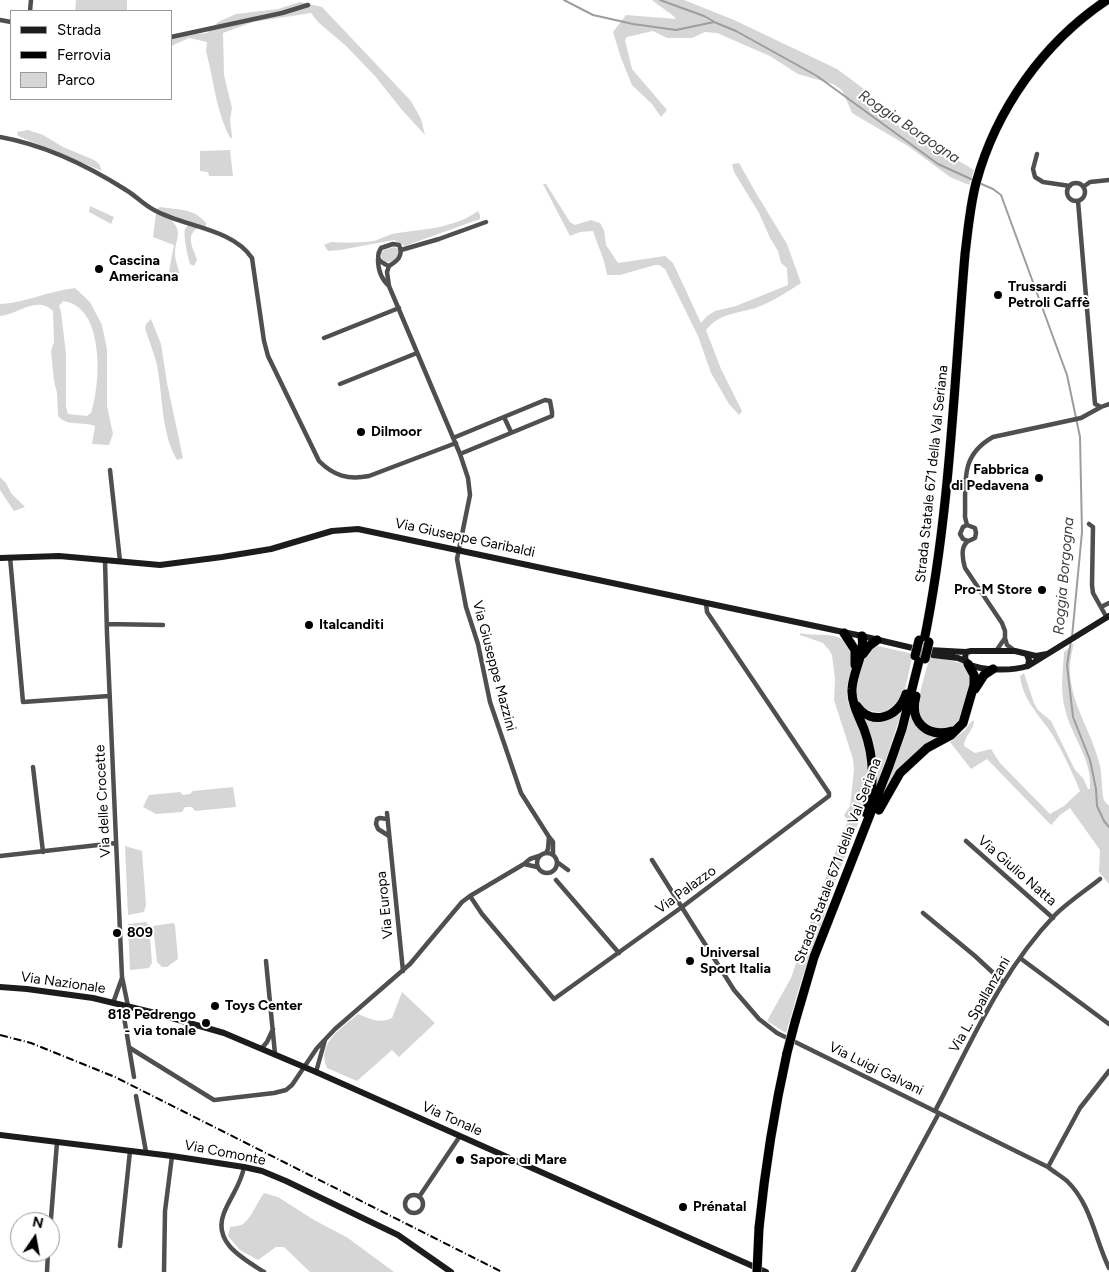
<!DOCTYPE html>
<meta charset="utf-8">
<style>
body{margin:0}
#map{position:relative;width:1109px;height:1272px;overflow:hidden;background:#fff;font-family:Figtree,sans-serif}
canvas{display:block}
.legend{position:absolute;left:10px;top:10px;width:162px;height:90px;box-sizing:border-box;background:#fff;border:1px solid #999;margin:0;padding:6px 9px;list-style:none;font-size:15px;color:#000}
.legend li{display:flex;align-items:center;gap:10px;height:25px}
.legend b{width:25px;border:1px solid #999}
.north{position:absolute;left:10px;top:1212px;width:50px;height:50px;box-sizing:border-box;background:#fff;border:1px solid #999;border-radius:50%;rotate:12deg;font-size:14px;font-weight:700;line-height:20px;text-align:center;color:#000}
.north::after{content:'';display:block;margin:auto;width:18px;height:22px;background:#000;clip-path:polygon(50% 0,100% 100%,50% 72%,0 100%)}
</style>
<div id="map">
<canvas width="1109" height="1272"></canvas>
<ul class="legend">
<li><b style="height:6px;background:#1c1c1c"></b>Strada</li>
<li><b style="height:6px;background:#000"></b>Ferrovia</li>
<li><b style="height:14px;background:#d6d6d6"></b>Parco</li>
</ul>
<div class="north">N</div>
</div>
<script>
const c = document.querySelector('canvas').getContext('2d');
c.lineJoin = 'round';
function fillPath(path, color) {
  c.fillStyle = color;
  c.fill(path, 'evenodd');
}
function stroke(path, color, width, dash) {
  c.strokeStyle = color;
  c.lineWidth = width;
  c.lineCap = dash ? 'butt' : 'round';
  c.setLineDash(dash || []);
  c.stroke(path);
}
function label(font, color, halo, rows, align = 'center') {
  c.font = font + ' Figtree,sans-serif';
  c.lineWidth = 4;
  c.setLineDash([]);
  c.textBaseline = 'middle';
  c.strokeStyle = halo;
  c.fillStyle = color;
  for (const [text, x, y, turn = 0] of rows) {
    c.save();
    c.translate(x, y);
    c.rotate((+turn || 0) * Math.PI / 180);
    c.textAlign = isNaN(turn) ? turn : align;
    if (halo) c.strokeText(text, 0, 0);
    c.fillText(text, 0, 0);
    c.restore();
  }
}
const green = new Path2D(`
 M76,0H127V11H75Z
 M652,0H684L734,20L837,69L868,92L889,120L974,170L969,185L950,177L908,146L852,113L842,90L833,84L798,74L770,56L717,33L705,32L692,38H667L653,31L627,37L625,40L632,69L667,110L661,117L652,104L632,85L621,58L613,32L626,15L676,19C672,13 658,6 652,0Z
 M300,2L322,7L411,101L421,119L425,135L402,110L375,76L346,46L318,22L311,13L253,22L223,33L224,75L232,108L230,120L232,136L231,139C216,112 214,81 206,51L207,42L189,38L171,46V36L207,33L218,22L236,14L278,9Z
 M28,130L43,135L63,147L94,160L99,164L102,171L18,136L17,132Z
 M230,150L233,176H209L208,172L200,171V151Z
 M739,163L756,193L787,244L801,283C789,291 776,299 763,305C743,314 721,311 706,330L721,369L742,411L739,415L729,404L711,373L698,336L665,269L659,265H655L620,275H607C605,259 598,247 593,231L580,232L570,236L543,184H546L570,222L575,225L591,220L600,223L604,230L606,245L618,263L665,256L673,263L701,323L707,316L715,311L736,306L788,285L787,268L781,263L778,251L770,238L759,213L734,172L732,164Z
 M90,206L114,217L111,224L89,212Z
 M161,207C178,210 194,208 206,223V226L204,227L200,226C184,236 193,246 197,260L194,266L190,264C188,258 183,235 185,229C186,228 190,223 190,222L171,216V220C184,233 175,238 175,254C175,263 180,268 179,278L175,277L169,271L174,245L153,237L156,214L158,208Z
 M478,211L480,215V219L405,246L394,240L340,250L328,251L324,245L331,242C344,243 360,243 374,241C380,239 386,236 392,234C422,229 453,229 478,211Z
 M394,247L398,249L399,253C396,259 390,265 382,261L381,253L384,250Z
 M75,288L90,302L102,325L107,349V406L113,434L109,445L92,444L95,426C82,421 67,427 58,416L57,393L54,381L51,351L54,342L53,311C37,295 18,314 0,316V304C25,303 49,291 75,288ZM63,301C105,306 101,384 91,413L87,416L68,414L66,407V354L61,312L59,306Z
 M151,319L161,344L167,383L183,458L177,460C161,433 163,396 157,365C154,353 149,341 145,328L146,324Z
 M0,477L6,483L11,493L25,507L14,511L0,490Z
 M800,633C814,637 832,631 845,641C863,654 845,678 847,695C848,710 859,724 864,738C870,757 870,787 865,806L833,887L829,902L802,978L786,1033L767,1021L791,978L829,868L848,821L844,815L850,806L854,770L853,759L834,700L835,679L832,655L829,650L823,643L800,635Z
 M1074,643C1072,652 1069,664 1070,673C1072,707 1093,734 1100,766C1102,773 1102,796 1104,800C1105,802 1107,804 1109,806V884L1099,872L1100,850L1070,808L1060,815L1051,825L987,759L971,769L950,742L964,731L972,721H974C974,730 964,736 964,746L975,753L991,749L1000,763L1050,814L1064,806L1080,791C1072,772 1063,752 1052,734C1039,715 1023,700 1020,676L1024,673L1034,703L1038,710L1051,721L1075,770L1083,778L1088,789H1090C1093,760 1071,736 1065,709C1060,691 1063,670 1064,652Z
 M878,646L913,654L904,694L891,711C843,720 852,671 871,647Z
 M930,656L965,664L972,676C970,687 965,714 960,722C950,736 920,731 919,709C918,692 926,673 930,656Z
 M902,711L875,792L864,716H895Z
 M910,714L914,720L940,736L885,790L904,738Z
 M233,787L236,807L195,811L192,807H185L182,812L156,814L143,807L149,795L180,792L183,795L190,794L193,791Z
 M125,846L142,851L146,905L144,912L128,915Z
 M146,922L149,925L152,963L149,968L130,970L128,924Z
 M173,923L175,925L178,959L167,967H162L157,962L153,926Z
 M402,992L435,1023L399,1057L392,1050L357,1081L327,1068C316,1043 342,1028 358,1014C370,1019 380,1024 392,1018Z
 M264,1193L278,1197L314,1220L348,1238L394,1272H310L284,1247H276L258,1260L240,1250L228,1236L230,1227C234,1226 240,1226 243,1224C250,1220 258,1201 264,1193Z`);
const stream = new Path2D(`
 M564,0L593,15L633,24L676,30L714,22L736,31L817,76L938,164L973,180
 M660,0L704,16L713,21
 M979,183L993,189L1001,195L1067,375L1080,437L1082,532L1072,637
 M1071,641L1067,665L1073,717L1090,760L1096,789L1097,806L1104,821L1109,827`);
const street = new Path2D(`
 M30,11L31,0
 M0,20L11,22
 M171,37L282,13L308,5
 M0,137C45,145 88,166 126,190C136,196 144,205 154,210C184,227 232,228 252,258L264,341L268,356L319,461C334,476 348,480 369,476L456,443
 M1037,154L1033,169L1035,177L1043,182L1070,186
 M1067 192a9 9 0 1 1 18 0a9 9 0 1 1-18 0Z
 M1083,187L1090,182L1109,180
 M1078,201L1095,404L1101,407L1109,404
 M393,244L399,245C404,256 397,261 389,266C379,262 375,258 381,248Z
 M401,250L439,239L486,222
 M378,259C378,270 381,279 389,286L387,272L389,266
 M389,286L460,454L468,478L470,495L457,559L466,607L478,644L490,702L521,793L549,837
 M324,338L399,308
 M340,384L417,353
 M504,417L511,432
 M453,438L545,400L550,401L552,412V416L460,454
 M110,470L120,561
 M1089,524L1093,527L1092,585L1093,593L1107,618
 M967,525L965,517C966,483 959,456 993,437L1081,418L1101,407
 M967,525L975,528L976,533L975,538C972,540 969,540 967,542C960,548 963,561 965,568L1002,623L1005,631V638
 M967,525L963,527L960,534L963,539L968,541
 M10,557L23,702L109,696
 M105,560L107,634L122,977L128,1006
 M1101,607L1109,603
 M107,624L163,625
 M996,651L1005,638L1007,645L1014,650
 M33,767L43,852
 M387,813L403,971
 M387,819L380,818L377,819L376,824L378,829L389,836
 M966,841L1053,918
 M537 863a10 10 0 1 1 20 0a10 10 0 1 1-20 0Z
 M546,853L548,849L549,837L553,842V855
 M0,856L116,843
 M652,860L734,990L759,1019L777,1033L1048,1167C1054,1172 1061,1176 1067,1181C1091,1204 1095,1239 1109,1268
 M557,862L568,870
 M537,867L524,864L530,859L539,856
 M556,880L619,953
 M470,896L482,914L554,999L682,907L829,796V793L707,612L706,603
 M923,913L975,956L1003,982
 M1020,958L1109,1024
 M266,961L275,1054
 M113,1003L122,978
 M122,1005L134,1077
 M130,1048L214,1100L274,1093L286,1090L292,1085L317,1048L335,1029L410,964L462,902L470,896L524,864
 M262,1048L267,1042L273,1029
 M316,1072L325,1040
 M136,1096L146,1152
 M935,1111C971,1043 1001,971 1055,915C1068,902 1085,891 1100,879
 M244,1167C241,1185 230,1197 224,1213C212,1243 244,1259 264,1272
 M1048,1167L1080,1108L1109,1071
 M405 1204a9 9 0 1 1 18 0a9 9 0 1 1-18 0Z
 M419,1197L460,1136
 M50,1231L57,1142
 M120,1246L130,1151
 M47,1272L48,1252
 M164,1272L165,1211L172,1156
 M853,1272L939,1113`);
const secondary = new Path2D(`
 M0,558L59,556L160,565L222,557L271,549L332,531L358,529L862,636L921,650L933,655L958,658L965,661
 M929,650L966,652
 M1027,655L1029,660L1028,666C1013,671 982,671 968,664L965,658L966,652L971,651H1015L1036,656L1047,654
 M1028,666L1109,616
 M0,987L27,989L93,998L151,1012L224,1033L316,1072L766,1272
 M0,1135L172,1156L244,1167L262,1171L286,1181L398,1235L451,1272`);
const highway = new Path2D(`
 M844,633L855,650V665
 M862,636C865,655 853,670 852,689C851,702 859,717 864,729C874,756 875,785 866,813
 M924,641C950,514 954,383 965,254C968,230 970,206 976,183C996,109 1044,42 1107,0
 M863,654L869,646L877,640
 M975,689L984,675L993,669
 M916,696C909,722 927,738 952,731
 M857,706C872,727 899,717 906,694
 M879,810L900,773L927,748L951,735L963,723L974,685V675L968,664
 M795,1022L814,957L889,766L902,729L920,657
 M759,1228C765,1169 774,1111 787,1053`);
const rail = new Path2D(`
 M0,1035L31,1043L115,1077L502,1272`);
const highwayBridge = new Path2D(`
 M915,656L919,640
 M925,659L929,642
 M787,1053L795,1022
 M757,1272L759,1228`);
const markers = [
 [99,269,5,"#000"],
 [998,295,5,"#000"],
 [361,432,5,"#000"],
 [1039,478,5,"#000"],
 [1042,590,5,"#000"],
 [309,625,5,"#000"],
 [117,933,5,"#000"],
 [690,961,5,"#000"],
 [215,1006,5,"#000"],
 [206,1023,5,"#000"],
 [460,1160,5,"#000"],
 [683,1207,5,"#000"]
];
const poiNames = [
 ["Cascina",109,261],
 ["Americana",109,277],
 ["Trussardi",1008,287],
 ["Petroli Caffè",1008,303],
 ["Dilmoor",371,432],
 ["Fabbrica",1029,470,"right"],
 ["di Pedavena",1029,486,"right"],
 ["Pro-M Store",1032,590,"right"],
 ["Italcanditi",319,625],
 ["809",127,933],
 ["Universal",700,953],
 ["Sport Italia",700,969],
 ["Toys Center",225,1006],
 ["818 Pedrengo",196,1015,"right"],
 ["- via tonale",196,1031,"right"],
 ["Sapore di Mare",470,1160],
 ["Prénatal",693,1207]
];
const streetNames = [
 ["Strada Statale 671 della Val Seriana",932,474,-84],
 ["Via Giuseppe Garibaldi",465,538,12],
 ["Via Giuseppe Mazzini",494,666,75],
 ["Via delle Crocette",103,801,-93],
 ["Strada Statale 671 della Val Seriana",838,861,-69],
 ["Via Giulio Natta",1017,871,41],
 ["Via Palazzo",686,890,-36],
 ["Via Europa",385,905,-96],
 ["Via Nazionale",63,983,8],
 ["Via L. Spallanzani",980,1005,-60],
 ["Via Luigi Galvani",876,1069,26],
 ["Via Tonale",452,1119,24],
 ["Via Comonte",225,1153,11]
];
const waterNames = [
 ["Roggia Borgogna",909,127,34],
 ["Roggia Borgogna",1064,576,-85]
];
fillPath(green, '#d6d6d6');
stroke(stream, '#9d9d9d', 2);
stroke(highway, '#dbdbdb', 10);
stroke(street, '#4f4f4f', 4.5);
stroke(secondary, '#1c1c1c', 6);
stroke(highway, '#000', 9);
stroke(rail, '#000', 2, [8, 2.5, 1, 2.5]);
stroke(highwayBridge, '#dbdbdb', 10, []);
stroke(highwayBridge, '#000', 9);
for (const [x, y, r, color] of markers) {
  const dot = new Path2D();
  dot.arc(x, y, r, 0, 2 * Math.PI);
  c.fillStyle = color;
  c.fill(dot);
  stroke(dot, '#fff', 2);
}
label('bold 14px', '#000', '#fff', poiNames, 'left');
label('14px', '#000', '#fff', streetNames);
label('italic 15px', '#3e3e3e', '#fff', waterNames);
</script>
